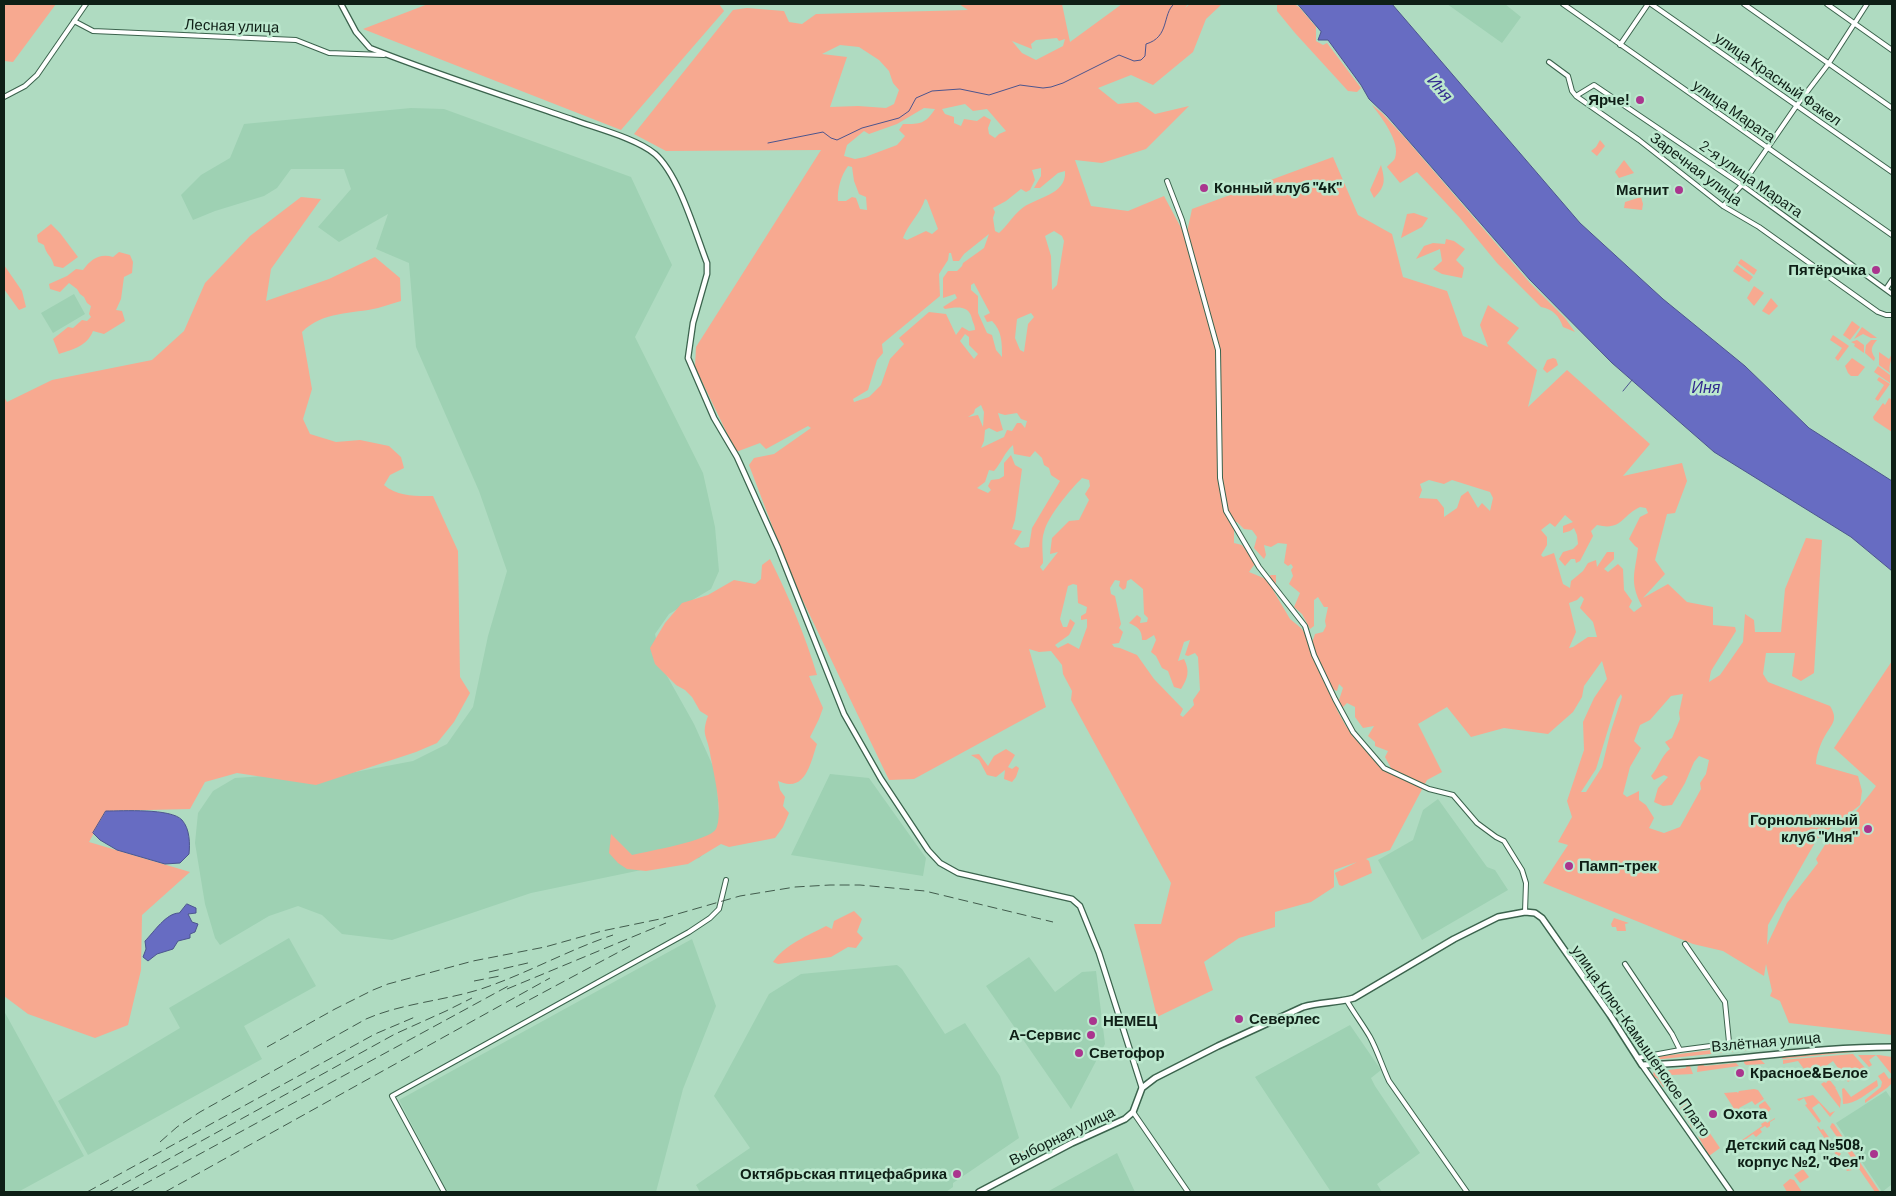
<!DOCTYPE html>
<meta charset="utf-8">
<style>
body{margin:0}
#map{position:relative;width:1896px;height:1196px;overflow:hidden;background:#afdbc1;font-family:Barlow,sans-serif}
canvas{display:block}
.frame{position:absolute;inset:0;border:5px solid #0e1f16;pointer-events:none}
</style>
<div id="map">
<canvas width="1896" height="1196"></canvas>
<div class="frame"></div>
</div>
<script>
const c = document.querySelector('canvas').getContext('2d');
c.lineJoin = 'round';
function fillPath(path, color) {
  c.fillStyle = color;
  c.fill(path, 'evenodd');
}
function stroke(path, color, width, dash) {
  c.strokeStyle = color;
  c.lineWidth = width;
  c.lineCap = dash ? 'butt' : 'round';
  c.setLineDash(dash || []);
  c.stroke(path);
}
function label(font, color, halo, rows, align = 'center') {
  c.font = font + ' Barlow,sans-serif';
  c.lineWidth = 5;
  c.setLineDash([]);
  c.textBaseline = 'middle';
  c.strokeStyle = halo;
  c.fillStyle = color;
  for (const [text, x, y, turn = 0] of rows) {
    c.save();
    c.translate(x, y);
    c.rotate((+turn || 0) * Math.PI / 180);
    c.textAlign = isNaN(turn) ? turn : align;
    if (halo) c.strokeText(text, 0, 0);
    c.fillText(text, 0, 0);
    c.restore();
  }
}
const built = new Path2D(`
 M1447,4H1505L1521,17L1502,43Z
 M411,108L444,109L631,177L672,265L635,337L703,473L715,527L719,571L711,589L669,614L655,634L662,667L694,724L716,773L721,839L699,858L531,893L392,940L342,934L322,915L298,906L269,916L220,945L215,938L205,904L195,843L198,813L213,791L235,778L264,776L318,779L413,761L447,744L473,707L488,636L507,571L479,491L416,347L409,263L376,249L388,214L339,242L318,227L351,189L344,169H291L277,188L264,196L215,211L193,220L181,195L201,175L230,158L244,124Z
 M74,294L85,314L53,333L41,313Z
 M830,774L869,778L926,858L923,876L791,855Z
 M1438,799L1487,867L1495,870L1508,890L1422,940L1378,860L1413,840L1423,810Z
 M289,938L316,986L244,1026L262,1059L88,1155L58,1101L180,1028L169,1008Z
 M692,939L716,1006L683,1089L656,1192H447L399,1100Z
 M1029,957L1055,992L1082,972L1096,971L1105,1044L1071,1109L986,986Z
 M897,965L902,969L945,1034L965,1023L1000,1076L1019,1138L953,1183V1187L946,1192H700L696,1185L750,1148L714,1096L769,994L801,974Z
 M4,1011L84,1156L18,1192H4Z
 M1350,1025L1381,1070L1371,1078L1375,1086L1420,1153L1377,1184L1382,1192H1331L1255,1077Z
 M1886,1091L1892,1100V1187L1891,1185L1882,1192L1836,1123Z
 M1117,1153L1135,1192H1047Z`);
const green = new Path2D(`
 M4,4H56L13,62L4,61Z
 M428,4H719L724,11L621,130L363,29Z
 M959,4H1062L1070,42L1122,4H1188L1185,8L1190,4H1222L1206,19L1193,52L1153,85L1131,75L1098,88L1118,104L1138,102L1155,114L1189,106L1146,149L1102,163L1075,160L1091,206L1128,211L1164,196L1186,237L1192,209L1333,157L1358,215L1392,234L1403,277L1447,291L1463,336L1488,347L1480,325L1488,305L1519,328L1507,343L1537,370L1528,407L1567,370L1650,444L1623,476L1682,463L1687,481L1675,513L1667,514L1655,560L1665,574L1643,598L1668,584L1687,602L1713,607V625L1735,627L1736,631L1711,671L1709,682L1720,675L1743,642L1745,614L1754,620L1755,632H1781L1785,589L1806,538L1822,540L1814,673L1801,681L1792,676L1795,653H1766L1763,674L1768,682L1830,706C1838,719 1833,723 1826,734C1821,742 1816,755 1816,764L1858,776L1862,791L1860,805L1817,839L1768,925L1767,945L1787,903L1818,863L1816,859L1828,840L1833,843C1844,824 1862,805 1876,786L1834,748L1892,661V1035L1789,1023L1780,1001L1770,996L1772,991L1766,964L1764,976L1723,951L1693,944L1543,883L1568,845L1558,842L1572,817L1567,801L1584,750L1583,722L1594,698L1607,679L1602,661L1584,686L1582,697L1573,712L1548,734L1504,728L1471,737L1447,707L1418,724L1442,772L1427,780L1390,850L1366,859L1369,861L1372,873L1342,886L1339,885L1335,873L1357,862L1334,870V887L1311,902L1275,912V927L1239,938L1204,962L1213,990L1157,1017L1134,924H1161L1171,883L1071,700L1072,691L1063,674L1062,665L1051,651L1039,652L1029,649L1046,707L914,779L889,780L792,578L749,465L754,458L774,454L811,428L808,426L766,449L760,443L736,452L695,367L696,347L821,150L666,151L634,134L733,10L747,8L784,11L789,22L802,24L816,14L968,10ZM1057,38L1059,41L1065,39L1063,46L1036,60L1022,53L1012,41L1032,49L1031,44L1036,40ZM840,45L859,47L879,60L889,71L893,83L899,90L894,104L886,108L858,106L830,107L847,57L822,54ZM965,104L973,111L987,109L1006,131L999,134L995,138L989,134L988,128L991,120L984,116L977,121L964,119L961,126L954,123V117L945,114L942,109ZM924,108L935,109C925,124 921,124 903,124L899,130L905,136L897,145L865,157L855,159L844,156L847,145L864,131L869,134L897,124ZM848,166L852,167L854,181L859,194L866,197L867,210L860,209L856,198L852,197L846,201H838C837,190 841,175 848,166ZM1041,168V176L1034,188H1040L1058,173L1065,171C1067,196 1034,197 1020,210C1012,217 1007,226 999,233L995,231L993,218L995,212L993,208L1006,201L1021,189L1026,192L1030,190L1035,180L1032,170ZM925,199L927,200L938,229L932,234L926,231L907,240L903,238C908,224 921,213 925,199ZM1054,231L1062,236L1064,241L1057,285L1052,290L1051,256L1045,236ZM989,234L984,248L963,263L962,266L957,271H948L943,278V298L955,294L957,298L943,307L945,309C957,307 969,305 972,319C973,323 975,325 975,330L969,331L962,327L956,335L946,314L929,312L899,338L904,344L890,359L881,385L869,397L854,402L853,399L868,390L877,360L883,353L882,344L940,296L939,274L948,260L949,253H951L953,261H959L964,254ZM974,283L990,313L984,316L987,322L992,321C1002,331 1002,342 1002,357L996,350L992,335L987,333L978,313V296L971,290V285ZM1031,313L1034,317L1028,324L1024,352L1020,350L1015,338L1017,319ZM965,334L969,337V345L978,354L974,359L960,341ZM981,405L984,412L983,427L978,415L968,417L974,413L975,409ZM998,413L1005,415L1017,413L1021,419L1027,421L1025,428L1021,423H1017L1012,431L1007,430L1004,437L981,448L984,441L985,430L989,428L997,432L1003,430ZM1013,445L1014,454L1030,457L1035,451L1042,458L1044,465L1049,468L1051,475L1060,481L1032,528L1029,547L1021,548L1014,544L1022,531L1012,529L1015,520L1022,469L1015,465L1011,455L1004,463V476L999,479L991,480L988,486L991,490L988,493L977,488L985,482L989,470L994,471C1002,462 1004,453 1013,445ZM1082,478L1089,480L1090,486L1085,494L1089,500L1079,520L1069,521L1052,538L1050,554L1058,552L1043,571L1040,567L1043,563C1043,553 1041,540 1044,532C1048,516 1070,490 1082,478ZM1429,480L1444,484L1452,480L1490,492L1493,498L1490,511L1482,503L1478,508L1468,491L1461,496L1457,508L1444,517V508L1437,499L1419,498L1422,490L1420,484ZM1640,507L1646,508L1648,513L1640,517L1629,539L1635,546L1638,548C1635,573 1629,582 1642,606L1634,612L1629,607L1632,601L1624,590L1623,569L1618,564L1608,572L1604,569L1614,559V552H1607L1597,567L1596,560L1588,563L1583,571L1571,581L1570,588L1563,584L1554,553L1543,557L1541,555L1547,545V537L1541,530L1550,523L1555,527L1565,515L1573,522L1563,526V533L1570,531L1574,528L1577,535L1578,544L1573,549L1563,552L1559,559L1565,566L1571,559H1575L1576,563L1580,561L1593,536L1591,531L1597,525C1622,531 1621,516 1640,507ZM1237,522L1244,529L1252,530L1257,537L1254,548L1264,559L1266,555L1264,545L1271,547L1278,543L1287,544L1284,563L1288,566L1291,564L1293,567L1291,570L1293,576L1289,584L1300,593L1294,607L1302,614L1310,629L1314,626V600L1318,597L1324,607H1328L1325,621L1326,626L1323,632L1315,634L1312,643L1301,628L1290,619L1273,590L1276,582V575H1271L1266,579L1249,572L1254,565L1258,566L1242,545L1234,543V523ZM1131,579L1143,589L1144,614L1148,618L1147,622L1140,623L1141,618L1137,615L1129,623C1138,627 1142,630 1142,640H1146L1154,635L1156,640L1151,652L1156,656L1162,668L1168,671L1174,687L1181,689C1188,678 1190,671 1184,659L1178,661L1184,642L1190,640L1185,655L1188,656L1195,653L1198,657L1200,690L1193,700L1194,705L1183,717L1180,715L1183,709L1154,679L1137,655L1120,648L1114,647L1112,644L1119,643L1123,632L1119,628L1121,624L1115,596L1111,594L1110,588L1115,580L1120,581L1119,586L1123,590L1126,588L1127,581ZM1073,584L1077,585L1078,603L1087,607L1086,613L1081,616V620L1087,619V627L1079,649L1068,643L1058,648L1055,645L1069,635L1075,623L1070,619L1067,627H1063L1060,619L1068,586ZM1581,596L1584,599L1580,608L1593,622L1597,637H1588L1573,647L1569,648L1576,632L1569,603L1577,600ZM1339,684L1343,688L1337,706L1342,708L1347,703L1355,707V717L1363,728L1374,726L1368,736L1375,742V746L1388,751L1385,757L1391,768L1387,772L1346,726L1337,710L1332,689L1337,691ZM1621,694L1622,697L1610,734L1602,767L1586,792H1581L1596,769L1617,700ZM1683,694L1679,713L1680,719L1672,738L1665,742L1670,749C1661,756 1659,767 1651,776L1654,780L1664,775L1668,777L1658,788L1654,802L1663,806L1672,805L1685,783L1694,762L1699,756L1709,760L1706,774L1700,783L1701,789L1680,827L1664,833L1649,828L1654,818L1646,805L1639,800V791L1627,797L1623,794L1630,767L1641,748L1634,741L1640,725L1650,720L1671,696Z
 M1277,4H1294L1299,7L1316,27V41L1323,45L1327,43L1361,88L1357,92L1348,91L1295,33L1277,11Z
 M1372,105L1382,113L1406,139L1530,283L1565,318L1575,332L1563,327C1559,316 1553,309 1541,307L1497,263L1460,218L1417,172L1400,183L1387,167C1389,164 1394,161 1395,158C1401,142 1381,117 1372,105Z
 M1600,140L1605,146L1597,156L1591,151L1596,147Z
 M1624,160L1634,173L1619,178L1615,172Z
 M1381,165C1385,180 1386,186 1374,198L1370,190Z
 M301,197L321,199L271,269L266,301L329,279L375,257L400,278L401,301C393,303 386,306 378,308C352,314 323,311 302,332L312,389L303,419L310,434L336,442L360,440L389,446L401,457L404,468L390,475L384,485C398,497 416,496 433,496L458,551L460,677L470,693L454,722L437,743L416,752L316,785L237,773L205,782L190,809L106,811L89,842L190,872L142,915L141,970L128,1025L95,1038L28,1014L4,996V397L7,402L52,380L152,360L184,331L205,283L250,236Z
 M1641,197L1643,204L1642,210L1624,208L1625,202Z
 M1414,213L1428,218L1422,227L1401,238L1407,214Z
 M51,224L60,233L78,257L63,268L54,266C52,256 46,255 44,245L38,242L37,235Z
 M1446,239L1454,241L1465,249L1456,260L1464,268L1462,278L1442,274L1433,269L1442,261L1440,249L1416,259L1424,246L1433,243L1445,244Z
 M119,252L130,255L133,262L132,273L124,277L121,299L116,310L122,311L125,321L104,334L93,331C87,346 74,349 59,354L53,339L68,327L73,328L82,320L87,321L91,317L89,314L91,306L87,303L84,297L80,294L77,289L69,283L60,292L50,289L49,284L67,276L76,269L83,270C91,259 100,253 113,257Z
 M1741,259L1757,270L1754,275L1738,263Z
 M4,265L22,291L26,307L19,310L4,289Z
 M1737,265L1753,277L1749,282L1733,271Z
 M1754,286L1764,293L1754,306L1747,298Z
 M1771,298L1778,306L1769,315L1762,311Z
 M1852,321L1860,327L1850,340L1843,335Z
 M1862,327L1877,338H1871L1863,334L1854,339Z
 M1833,335L1849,346L1838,361L1835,358L1842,348L1830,340Z
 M1857,340L1864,345V353L1854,346L1855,344L1851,342Z
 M1871,340H1877C1871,347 1870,350 1875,358L1874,361L1865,353L1866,345Z
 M1879,352L1889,359L1892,354C1892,361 1888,365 1890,373L1879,365Z
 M1553,358L1556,359L1558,365L1547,373L1543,369L1547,360Z
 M1852,358L1865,367L1858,376H1851L1848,373L1845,366Z
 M1878,366L1890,375V383L1874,372Z
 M1879,377L1890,384L1878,401L1875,399L1884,385L1877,380Z
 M1889,398L1892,400V432L1874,420L1873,417L1883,403L1885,405Z
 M770,559C789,597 805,635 817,675L809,676L823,708L819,719L810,737L817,744C812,757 808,785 789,784C786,784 781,782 778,781L780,790L785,797L783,806L789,813L783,827L775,838L729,847L721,844L688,864L646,871L627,869L618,863L609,853L611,834L632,855C648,851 709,841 716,829C724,813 713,771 710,753C707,735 701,735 708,716L700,711L692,697L685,690L676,685L655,664L650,648L665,623L682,603L708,595L734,580L755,584L761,579L762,565Z
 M1006,749L1015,755L1008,767L1012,769L1016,766L1019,768L1016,777L1012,782L1004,779L1005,770L996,777L987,775L979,760L971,755L979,754L988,766L994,756Z
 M854,911L862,919L857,932L863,938L856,948L848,947L831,957L778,964L773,962C784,945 809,935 826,926L832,929L834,921Z
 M1614,918L1629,923L1625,924L1626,931H1617L1616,927H1612L1611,924Z
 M1735,1047L1748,1050L1653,1060L1647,1058Z
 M1846,1049L1852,1052L1782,1059L1783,1056Z
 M1853,1054L1866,1069L1848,1082L1833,1061L1822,1069L1819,1065L1807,1073L1798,1061L1783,1064V1060Z
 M1858,1055H1879L1892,1057V1075L1876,1055L1869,1060L1872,1065L1869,1067Z
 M1757,1056L1765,1064L1746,1065L1744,1063V1058L1748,1057L1749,1060L1756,1059Z
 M1704,1063V1066L1736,1063L1739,1066L1697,1072L1698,1064Z
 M1686,1065L1690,1066L1693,1074L1672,1075L1668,1070L1686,1068Z
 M1660,1067L1677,1091L1678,1094L1676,1095L1668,1086L1663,1087L1657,1078L1653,1077L1654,1069Z
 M1884,1072L1889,1079L1892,1077V1083L1887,1088L1865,1103V1100L1881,1087L1882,1082L1878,1076Z
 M1829,1079L1836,1088L1835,1089H1836L1841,1099L1840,1108L1821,1084L1824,1082L1826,1083Z
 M1877,1080L1878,1086C1868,1093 1855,1104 1843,1104L1842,1089L1844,1088L1851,1097Z
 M1754,1089L1758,1090L1764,1099L1755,1105L1752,1101L1739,1108L1740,1110L1734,1114L1732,1111L1733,1107L1724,1093L1737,1092L1738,1093L1739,1091Z
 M1813,1095L1830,1113L1835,1111L1830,1117L1819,1103L1812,1108L1821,1121L1819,1123L1805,1105L1807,1104L1804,1098L1799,1101L1797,1099Z
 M1765,1101L1771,1109L1766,1114L1759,1107V1105Z
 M1688,1103L1702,1121L1692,1128L1680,1108L1683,1104Z
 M1775,1118V1119L1770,1122V1126L1767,1128L1765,1126L1760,1129L1762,1132L1756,1137L1753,1134L1732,1149L1734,1152H1732L1729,1147L1731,1145L1732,1147L1762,1126L1761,1124L1766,1121L1767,1123Z
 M1832,1123L1834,1124L1880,1192H1875L1830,1127Z
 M1818,1126L1821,1130L1823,1129L1841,1154L1839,1156L1842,1160L1845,1159L1852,1170L1847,1171L1817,1127Z
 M1707,1129L1720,1148L1709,1156L1698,1136Z
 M1016,1151L1026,1152L1027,1156L1018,1162H1014L1011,1154Z
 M1803,1169L1809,1177L1800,1183L1794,1175Z
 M1790,1179L1794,1180L1802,1192H1787L1783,1185Z`);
const water = new Path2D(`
 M1298,4H1392L1580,223L1663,299L1745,366L1809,428L1892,481V571L1851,537L1714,452L1612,363L1530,280L1387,116L1369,99L1361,85L1328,40H1318L1321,32Z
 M106,811C123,811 171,808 182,820C190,829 190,844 189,854L180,863L165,864L117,850L100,840L93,833Z
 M187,904L196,908V913L188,914L192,922L198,924L195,932L190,934V938L178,941L173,949L157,954L148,961L143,957L146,949L145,941C154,932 166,913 179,913Z`);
const stream = new Path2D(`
 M768,143L823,132L831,138L837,140L862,128L899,118L909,111L916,98L932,91L960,89L989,95L1020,85L1043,88L1051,87L1063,83L1119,55L1134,61L1141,60L1145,56L1146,44C1170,37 1162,14 1174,4
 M1623,391L1632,380`);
const minor = new Path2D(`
 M1563,4L1892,235
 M1651,4L1892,172
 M1744,4L1892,108
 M1827,4L1892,50
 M74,21L93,31L296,40L329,53L384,55
 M1620,45L1648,4
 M1549,62L1568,76L1572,91L1576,96L1639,140L1723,206L1759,227L1878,312L1886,315H1892
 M1576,96L1594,85L1742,185L1892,294
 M4,97L25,86L37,75L86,4
 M1167,181L1182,220L1218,350L1220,478L1226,511L1259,567L1305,626L1314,655L1335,699L1353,732L1384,768L1429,789L1453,795L1477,823L1496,837L1504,841L1522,870L1526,883L1525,912
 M1723,206L1742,185L1797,105L1829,63L1867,4
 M1886,289L1892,280
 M1625,964L1672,1034L1680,1050
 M1347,1001C1354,1013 1363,1025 1370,1037C1378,1052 1382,1066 1389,1081L1467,1192
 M1637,1058L1680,1050L1726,1044L1729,1042L1725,1002L1685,944
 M1133,1112L1188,1192
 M444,1192L392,1096L689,932L710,918L719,909L726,880`);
const tertiary = new Path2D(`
 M341,4L356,32L370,48C436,74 504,96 571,119C595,128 636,138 655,154C679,175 695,232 707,263V274L693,323L688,358L714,418L737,457L778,548L844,714L881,779L928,850L940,863L958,873L1072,899L1080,906L1099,953L1142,1088
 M1642,1065L1731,1192`);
const secondary = new Path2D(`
 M979,1192L1072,1143L1125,1119L1133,1112L1142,1088L1155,1078L1218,1046L1303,1007C1320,1002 1337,1003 1354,998L1454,939L1498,917L1525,912L1535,913L1542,918L1610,1015L1642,1065C1726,1063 1808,1047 1892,1047`);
const rail = new Path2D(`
 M489,972L532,962
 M474,981L500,976
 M507,989L666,923
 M516,1007L630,946
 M267,1047L335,1009L373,990L388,984L473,961L545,947L602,931L660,919L740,896L795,887L830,885H860L925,891L1053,922
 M160,1142L177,1127L200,1112L366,1019C403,1003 443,1001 481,989C526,974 568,950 613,935
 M87,1192L375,1034L415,1017
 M109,1192L395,1034L446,1011L472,998
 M130,1192L512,984
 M165,1192L550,978`);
const markers = [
 [1640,100,5,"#aa358e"],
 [1204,188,5,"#aa358e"],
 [1679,190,5,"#aa358e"],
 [1876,270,5,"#aa358e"],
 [1868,829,5,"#aa358e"],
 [1569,866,5,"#aa358e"],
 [1239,1019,5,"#aa358e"],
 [1093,1021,5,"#aa358e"],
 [1091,1035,5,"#aa358e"],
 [1079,1053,5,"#aa358e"],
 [1740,1073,5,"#aa358e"],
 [1713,1114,5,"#aa358e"],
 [1874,1154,5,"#aa358e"],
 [957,1174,5,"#aa358e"]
];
const streetNames = [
 ["Лесная улица",232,26,2],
 ["улица Красный Факел",1778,79,35],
 ["улица Марата",1734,111,35],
 ["Заречная улица",1696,169,37],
 ["2-я улица Марата",1751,179,35],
 ["улица Ключ-Камышенское Плато",1641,1041,55],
 ["Взлётная улица",1766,1042,-5],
 ["Выборная улица",1062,1136,-26]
];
const poiNames = [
 ["Ярче!",1630,100],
 ["Конный клуб \"4К\"",1214,188,"left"],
 ["Магнит",1669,190],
 ["Пятёрочка",1866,270],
 ["Горнолыжный",1858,820],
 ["клуб \"Иня\"",1858,837],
 ["Памп-трек",1579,866,"left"],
 ["Северлес",1249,1019,"left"],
 ["НЕМЕЦ",1103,1021,"left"],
 ["А-Сервис",1081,1035],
 ["Светофор",1089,1053,"left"],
 ["Красное&Белое",1750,1073,"left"],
 ["Охота",1723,1114,"left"],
 ["Детский сад №508,",1864,1145],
 ["корпус №2, \"Фея\"",1864,1162],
 ["Октябрьская птицефабрика",947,1174]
];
const waterNames = [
 ["Иня",1440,88,49],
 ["Иня",1706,388]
];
fillPath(built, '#9ed1b3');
fillPath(green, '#f7a990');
fillPath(water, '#676cc2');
stroke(water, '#4c558e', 1);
stroke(stream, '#4c558e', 1);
stroke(minor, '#3b634d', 6);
stroke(tertiary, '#3b634d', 7);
stroke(secondary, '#3b634d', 8);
stroke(minor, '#fff', 4);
stroke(tertiary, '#fff', 4.5);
stroke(secondary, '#fff', 5);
stroke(rail, '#415b4c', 1, [10, 5]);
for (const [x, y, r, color] of markers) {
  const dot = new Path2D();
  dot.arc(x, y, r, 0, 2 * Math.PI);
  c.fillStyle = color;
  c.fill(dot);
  stroke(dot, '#bce8ce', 2);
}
label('15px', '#0e1f16', '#bce8ce', streetNames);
label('bold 15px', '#0e1f16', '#bce8ce', poiNames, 'right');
label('italic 16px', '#32298f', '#bce8ce', waterNames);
</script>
